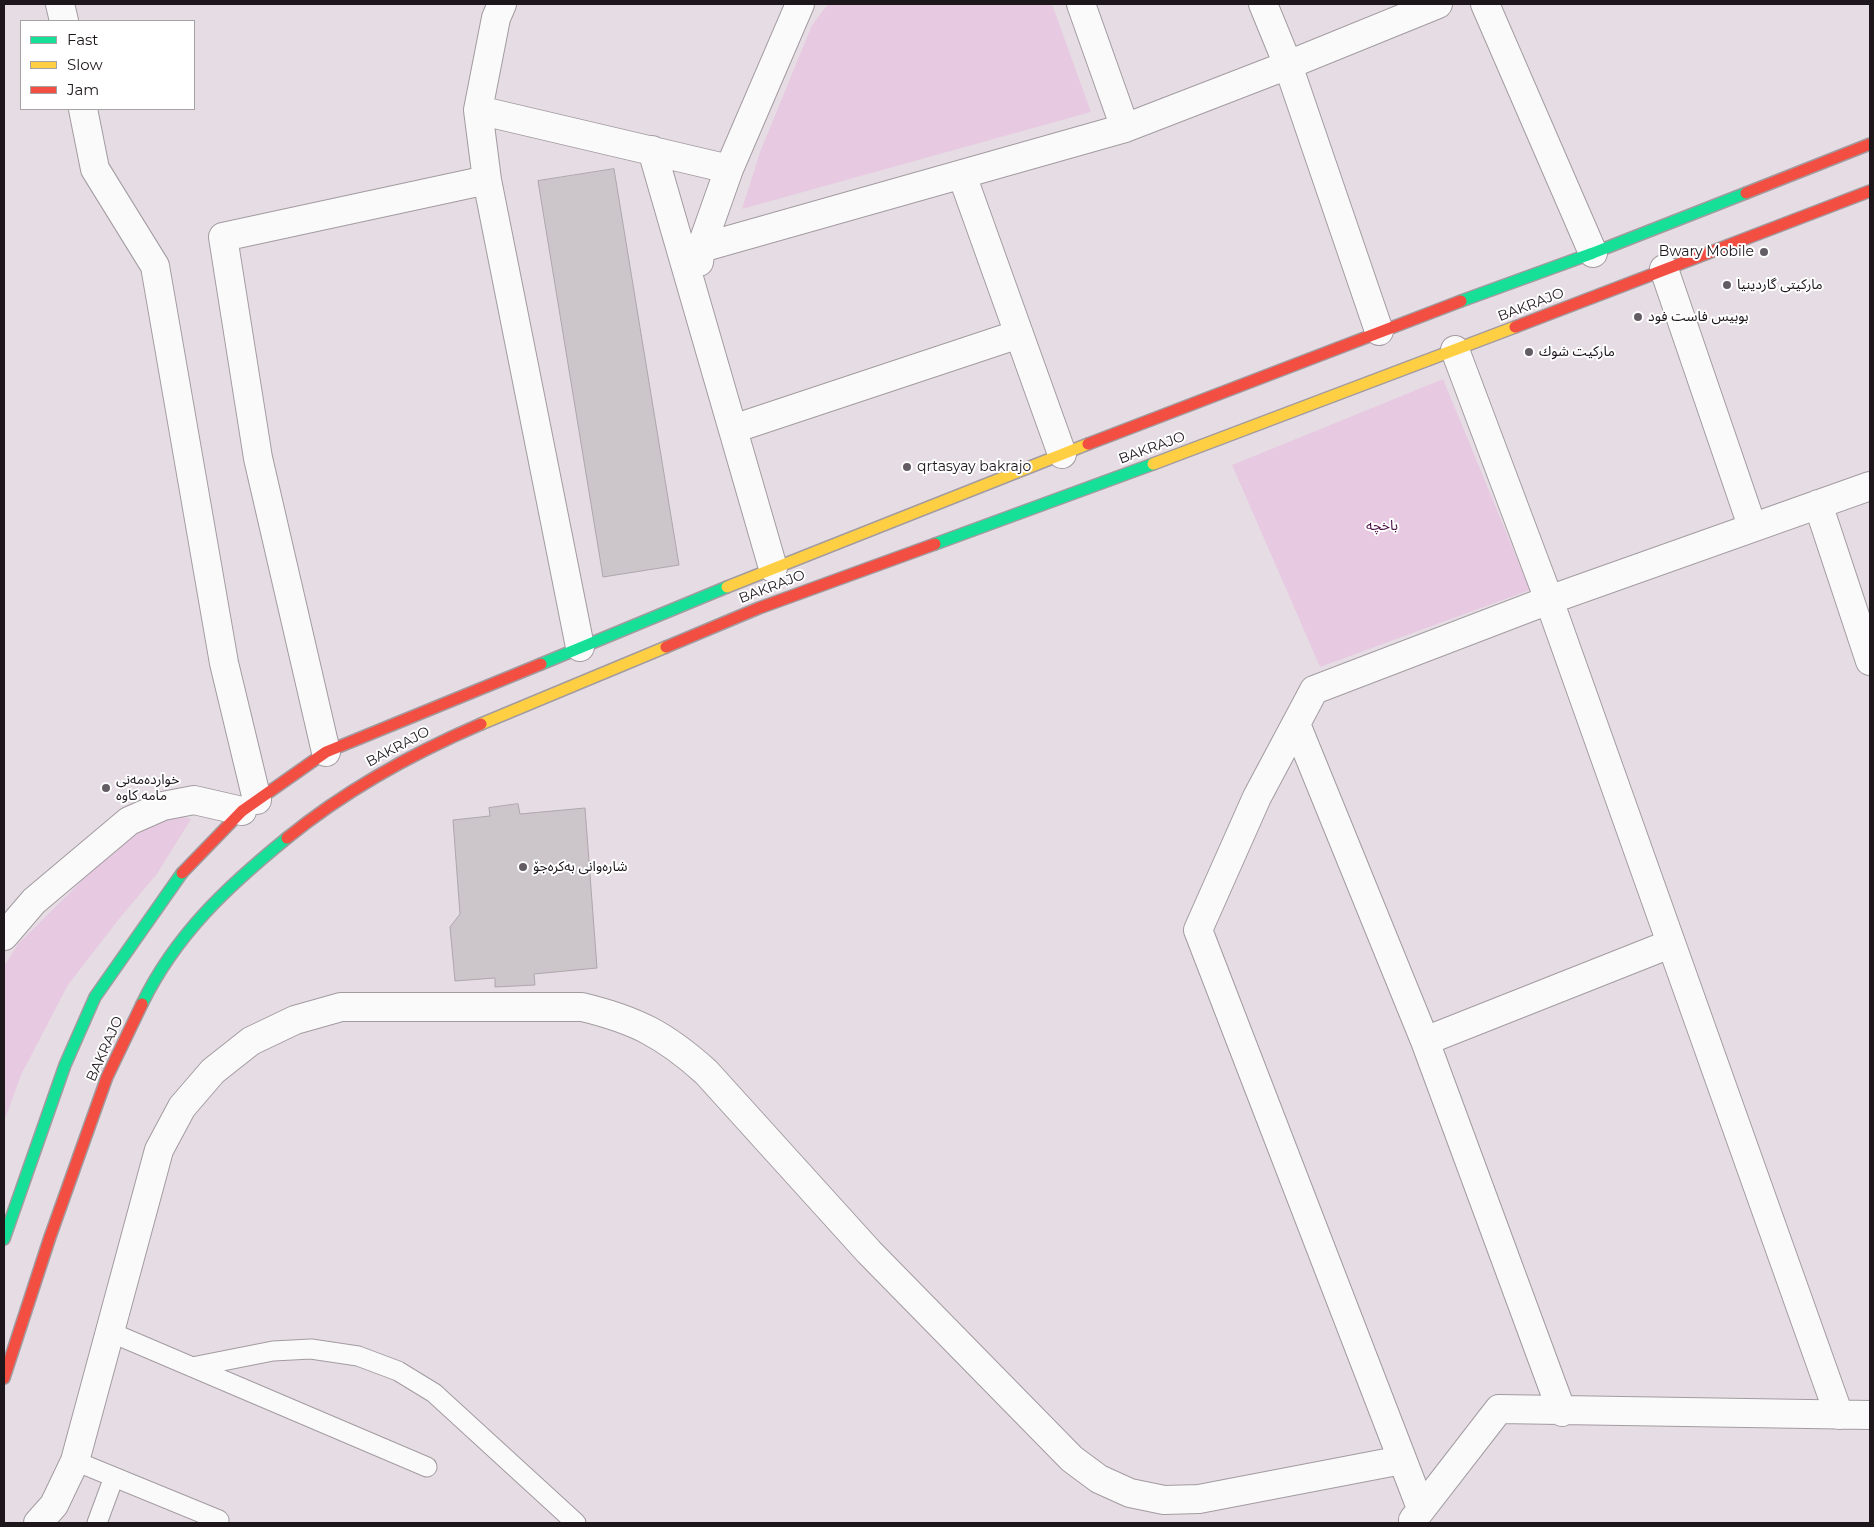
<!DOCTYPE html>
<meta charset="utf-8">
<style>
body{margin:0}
#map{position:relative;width:1874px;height:1527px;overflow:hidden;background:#e6dde4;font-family:Montserrat,sans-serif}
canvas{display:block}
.frame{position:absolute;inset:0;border:5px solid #1d171c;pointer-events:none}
.legend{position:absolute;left:20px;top:20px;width:175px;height:90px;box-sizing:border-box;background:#fff;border:1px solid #a5a2a4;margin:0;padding:6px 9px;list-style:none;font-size:15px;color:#1d171c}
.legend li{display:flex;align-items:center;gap:10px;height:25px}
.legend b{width:25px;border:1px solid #a5a2a4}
</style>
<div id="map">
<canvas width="1874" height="1527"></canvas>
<div class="frame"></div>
<ul class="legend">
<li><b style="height:6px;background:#16e098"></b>Fast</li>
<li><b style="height:6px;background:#ffcf43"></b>Slow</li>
<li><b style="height:6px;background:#f24e42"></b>Jam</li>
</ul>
</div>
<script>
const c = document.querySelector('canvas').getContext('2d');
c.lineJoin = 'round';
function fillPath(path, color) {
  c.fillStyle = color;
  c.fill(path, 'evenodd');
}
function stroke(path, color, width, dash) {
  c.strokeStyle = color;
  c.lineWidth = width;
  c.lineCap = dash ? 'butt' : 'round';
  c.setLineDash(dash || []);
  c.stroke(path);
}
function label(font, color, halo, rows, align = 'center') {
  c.font = font + ' Montserrat,"Noto Sans Arabic",sans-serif';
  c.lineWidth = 4;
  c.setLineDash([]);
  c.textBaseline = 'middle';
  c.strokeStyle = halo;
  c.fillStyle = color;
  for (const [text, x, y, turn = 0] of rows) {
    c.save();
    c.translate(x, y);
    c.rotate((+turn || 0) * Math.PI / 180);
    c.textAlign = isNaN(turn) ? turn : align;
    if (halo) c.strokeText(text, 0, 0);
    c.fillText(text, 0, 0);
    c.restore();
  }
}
const green = new Path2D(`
 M828,4H1052L1091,112L742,209L760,152L812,25Z
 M1443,379L1530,590L1320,667L1232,465Z
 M173,815L191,819L157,874L119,919L68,985L21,1075L4,1122V966L18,944L121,842Z`);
const building = new Path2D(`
 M614,169L679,565L603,577L538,181Z
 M518,804L520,814L585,808L597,968L534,974L535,985L495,987V978L455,981L450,927L460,914L453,820L490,816L489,808Z`);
const lane = new Path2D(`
 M110,1332L427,1467
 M192,1367L273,1351L311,1349L358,1356L398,1371L434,1393L576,1523
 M75,1461L219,1520
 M97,1523L114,1477`);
const street = new Path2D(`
 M60,4L64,21
 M502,4L496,18L478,110L487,180L580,647
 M1081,4L1125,128
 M1263,4L1288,65L1379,331
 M1485,4L1593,253
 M83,109L95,169L155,266L224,663L257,800
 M478,110L729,169
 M652,150L773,568
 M962,175L1062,454
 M701,248L1125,128L1288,65L1438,4
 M699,262L701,248L729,169L800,4
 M1664,269L1752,526
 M1455,350L1549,600L1839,1415
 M733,429L1019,334
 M1818,504L1870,661
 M1296,724L1425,1041L1562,1412
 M326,752L258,458L223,237L487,180
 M4,936L34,901L129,821L163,806L194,800L242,811
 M1425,1041L1670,944
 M1421,1508L1198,930L1257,797L1314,690L1549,600L1870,486
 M1413,1520L1499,1409L1870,1415
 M38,1523L54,1505L75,1461L159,1150L182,1107L213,1071L251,1041L295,1020L341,1007H582C636,1020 665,1035 706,1072L869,1252L1072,1459L1099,1479L1130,1493L1164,1500L1199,1499L1402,1460`);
const fast = new Path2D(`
 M1461,301L1593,253L1746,193
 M935,544L1153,464
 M541,664L727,587
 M142,1004C176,934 228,886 287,838
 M4,1239L65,1065L95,997L182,873`);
const slow = new Path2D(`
 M1153,464L1515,327
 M727,587L1088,444
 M481,724L666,647`);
const jam = new Path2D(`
 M1746,193L1870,144
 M1515,327L1870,191
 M1088,444L1461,301
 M666,647L759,608L935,544
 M287,838C346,790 411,754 481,724
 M182,873L242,811L326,752L541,664
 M4,1378L50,1237L107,1077L142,1004`);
const markers = [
 [1764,252,5,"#635c62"],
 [1727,285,5,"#635c62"],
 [1638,317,5,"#635c62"],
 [1529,352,5,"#635c62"],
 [907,467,5,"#635c62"],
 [106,788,5,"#635c62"],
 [523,867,5,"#635c62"]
];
const poiNames = [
 ["Bwary Mobile",1754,252,"right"],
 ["مارکیتی گاردینیا",1737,285],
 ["بوبيس فاست فود",1648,317],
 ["ماركيت شوك",1539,352],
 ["qrtasyay bakrajo",917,467],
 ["خواردەمەنی",116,780],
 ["مامە کاوە",116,796],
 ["شارەوانی بەکرەجۆ",533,867]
];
const streetNames = [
 ["BAKRAJO",1531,305,-21],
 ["BAKRAJO",1152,448,-20],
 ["BAKRAJO",772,587,-21],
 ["BAKRAJO",398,747,-28],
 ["BAKRAJO",105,1049,-66]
];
const parkNames = [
 ["باخچە",1382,526]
];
fillPath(green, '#e7cae1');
fillPath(building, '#ccc5ca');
stroke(building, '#ada6ab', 1);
stroke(lane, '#a29ba0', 21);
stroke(street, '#a29ba0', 30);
stroke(fast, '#a29ba0', 14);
stroke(slow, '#a29ba0', 14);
stroke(jam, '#a29ba0', 14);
stroke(lane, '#fbfafb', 19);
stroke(street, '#fbfafb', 28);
stroke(fast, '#16e098', 11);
stroke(slow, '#ffcf43', 11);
stroke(jam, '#f24e42', 11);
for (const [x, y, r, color] of markers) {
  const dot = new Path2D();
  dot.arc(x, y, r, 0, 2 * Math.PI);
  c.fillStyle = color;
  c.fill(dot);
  stroke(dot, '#fff', 2);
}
label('14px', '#1d171c', '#fff', poiNames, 'left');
label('14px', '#1d171c', '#fff', streetNames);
label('14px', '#4a0e42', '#fff', parkNames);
</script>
